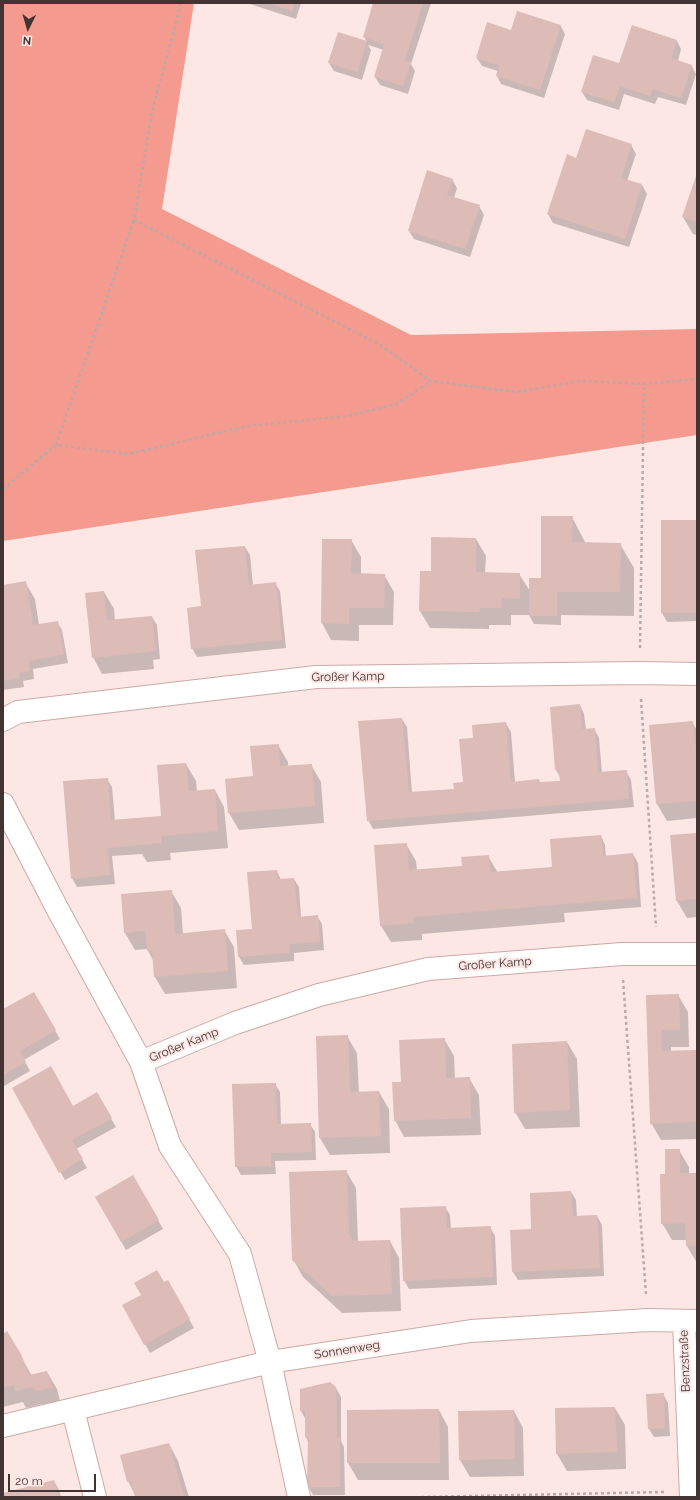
<!DOCTYPE html>
<meta charset="utf-8">
<style>
body{margin:0}
#map{position:relative;width:700px;height:1500px;overflow:hidden;background:#fce7e4;font-family:Raleway,sans-serif}
canvas{display:block}
.frame{position:absolute;inset:0;border:4px solid #413432;pointer-events:none}
.north{position:absolute;left:8px;top:8px;width:40px;height:40px;-webkit-text-stroke:3px #fce7e4;paint-order:stroke;rotate:185deg;font-size:11px;font-weight:700;line-height:16px;text-align:center;color:#413432}
.north::after{content:'';display:block;margin:auto;width:14px;height:18px;background:#413432;clip-path:polygon(50% 0,100% 100%,50% 72%,0 100%)}
.scale{position:absolute;left:8px;top:1474px;width:88px;height:18px;box-sizing:border-box;border:2px solid #413432;border-top:0;padding-left:5px;font-size:12px;line-height:14px;white-space:nowrap;color:#413432;-webkit-text-stroke:3px #fce7e4;paint-order:stroke}
</style>
<div id="map">
<canvas width="700" height="1500"></canvas>
<div class="frame"></div>
<div class="north">N</div>
<div class="scale">20 m</div>
</div>
<script>
const c = document.querySelector('canvas').getContext('2d');
c.lineJoin = 'round';
function fillPath(path, color) {
  c.fillStyle = color;
  c.fill(path, 'evenodd');
}
function stroke(path, color, width, dash) {
  c.strokeStyle = color;
  c.lineWidth = width;
  c.lineCap = dash ? 'butt' : 'round';
  c.setLineDash(dash || []);
  c.stroke(path);
}
function label(font, color, halo, rows, align = 'center') {
  c.font = font + ' Raleway,sans-serif';
  c.lineWidth = 4;
  c.setLineDash([]);
  c.textBaseline = 'middle';
  c.strokeStyle = halo;
  c.fillStyle = color;
  for (const [text, x, y, turn = 0] of rows) {
    c.save();
    c.translate(x, y);
    c.rotate((+turn || 0) * Math.PI / 180);
    c.textAlign = isNaN(turn) ? turn : align;
    if (halo) c.strokeText(text, 0, 0);
    c.fillText(text, 0, 0);
    c.restore();
  }
}
const forest = new Path2D(`
 M3,3H194L162,209L411,335L697,329V435L3,541Z`);
const shadow = new Path2D(`
 M247,3H301L296,19Z
 M375,3H431L411,64L415,71L408,94L380,85L375,77L384,50L368,45L371,50L362,80L334,71L329,63L339,33L367,42L364,37Z
 M560,25L565,34L544,98L501,84L497,76L498,71L482,66L477,58L512,31Z
 M677,41L681,49L678,61L691,65L696,74L686,105L658,97L655,104L624,94L619,110L587,100L582,92L620,64Z
 M631,145L636,154L627,181L642,185L647,194L629,247L553,223L548,214L577,159Z
 M697,175V235L693,234L683,217Z
 M452,179L457,188L454,198L479,206L484,215L470,257L414,239L409,231Z
 M572,517L586,544H620L634,568V616L561,615V625L534,624L529,615H511V625H489V629L430,628L420,611L421,572H432L476,539L486,556L485,573L519,574L530,591L542,582Z
 M662,521H697V621L667,622L662,613Z
 M323,540H351L361,557V575H384L394,592L393,625H359V641L331,640L322,623Z
 M245,547L250,555L253,585L275,583L280,591L286,648L197,657L192,648L202,607Z
 M25,582L35,599L39,625L57,622L62,630L68,663L33,669L34,679L23,681L24,687L3,690V586Z
 M104,592L114,609L115,621L152,617L157,625L160,659L153,660L154,669L102,674L93,657Z
 M580,705L584,714L586,730L594,729L599,738L602,773L626,771L631,780L634,807L373,829L368,820L402,719L407,727L412,793L455,790L464,783L474,739L506,724L511,732L515,782H561L560,777L556,770L551,708Z
 M692,722L697,730V818L667,821L657,804L650,726Z
 M278,745L288,762V767L311,765L321,782L324,823L239,830L229,813L226,780L254,777Z
 M186,764L196,781L197,792L215,790L224,807L228,848L170,853L171,860L147,862L142,854L112,856L115,884L77,887L72,878L107,779L112,787L115,821L162,817Z
 M695,834L697,837V917L687,918L677,901Z
 M601,836L605,845L606,857L633,854L638,863L641,907L564,913L565,922L422,934V940L391,942L381,926L406,844L416,861L417,871L463,867L488,856L498,873L552,868Z
 M277,871L281,880L294,879L299,887L301,917L317,916L322,924L324,950L294,953V961L244,965L239,957L253,930Z
 M171,891L181,908L183,934L224,930L234,947L237,988L165,994L155,977L154,962L147,949L135,950L125,933Z
 M34,993L60,1039L24,1060L30,1071L4,1086L3,1011Z
 M678,995L688,1012L689,1047H671V1052L697,1051V1139L661,1140L651,1123L647,996Z
 M347,1036L357,1053L359,1093L379,1092L389,1109L390,1153L330,1155L320,1138L317,1037Z
 M444,1039L454,1056L455,1079L469,1078L479,1095L481,1135L404,1137L395,1120L402,1083Z
 M567,1042L577,1059L580,1127L525,1129L515,1112Z
 M275,1084L280,1092L281,1125L310,1124L315,1132L316,1160L275,1161L276,1174L241,1175L236,1166Z
 M13,1089L73,1107L97,1094L116,1127L76,1149L87,1168L65,1180Z
 M679,1150L689,1167V1174H697V1263L687,1246V1240H672L662,1223L666,1175Z
 M346,1171L356,1188L358,1242L390,1241L399,1258L401,1311L342,1313L303,1277L293,1259Z
 M133,1176L163,1229L126,1250L96,1197Z
 M571,1192L576,1200L577,1217L597,1216L602,1225L604,1276L518,1280L513,1272L532,1229Z
 M445,1207L450,1215L451,1229L490,1227L495,1236L497,1285L409,1289L404,1280Z
 M168,1281L194,1328L150,1353L145,1344L164,1284Z
 M3,1335L20,1355L32,1376L47,1372L57,1389L61,1405L47,1408L42,1404L26,1408L23,1402L3,1407Z
 M336,1388L341,1397V1441L344,1447L345,1495H313L308,1486V1442L306,1437V1420L301,1411V1390Z
 M663,1394L668,1403L670,1436L654,1437L649,1429Z
 M615,1408L625,1425L626,1469L567,1471L557,1454L556,1409Z
 M439,1410L448,1427L449,1480H358L348,1463Z
 M514,1411L523,1428L524,1476L470,1477L460,1460Z
 M169,1444L178,1461L189,1497H136L128,1481Z
 M54,1481L59,1490L61,1497H3V1494Z`);
const building = new Path2D(`
 M268,3H294L292,11Z
 M373,3H423L405,60L411,62L403,86L374,77L384,44L363,37Z
 M517,11L561,25L540,90L496,76L499,65L476,58L487,22L511,30Z
 M632,25L677,40L671,58L692,65L681,98L653,89L650,96L620,86L614,102L581,92L593,55L619,63Z
 M338,32L367,41L357,72L328,63Z
 M586,129L632,144L621,178L642,184L625,239L547,214L567,154L576,158Z
 M427,170L453,179L447,195L480,205L465,249L408,231Z
 M697,173V222L682,217Z
 M541,516H573L572,542L621,543L620,592H557V616H529V578H541Z
 M661,520H697V613H661Z
 M431,537L476,538V572L520,573V599L502,598V608H480L479,612L419,611L420,571H431Z
 M322,539H352L351,573L385,574L384,608H349V624L321,623Z
 M245,546L249,585L276,582L282,640L191,649L187,608L201,606L195,550Z
 M26,581L33,625L58,621L64,654L29,661L30,671L19,673L20,678L3,681V585Z
 M104,591L107,620L152,616L156,651L92,658L85,593Z
 M580,704L582,729L595,728L598,772L627,770L629,799L367,821L358,721L402,718L409,792L454,789L453,783L463,782L459,739L473,738L472,725L506,722L511,782L539,779L540,782L560,781L559,770H555L550,707Z
 M693,721L697,765V801L656,804L649,725Z
 M279,744L280,766L312,764L315,806L228,813L225,779L253,776L250,746Z
 M186,763L189,791L215,789L218,831L161,836V843L108,848L110,875L71,879L63,781L108,778L111,820L161,816L157,765Z
 M696,833L697,846V899L676,901L670,835Z
 M601,835L603,856L633,853L637,898L413,917V923L380,926L374,845L407,843L409,870L462,866L461,857L489,855L490,872L552,867L550,839Z
 M277,870L278,879L294,878L298,917L318,915L320,942L289,944L290,953L238,957L236,930L252,929L247,872Z
 M172,890L175,934L225,929L228,971L154,977L152,951H147L145,931L124,933L121,894Z
 M34,992L56,1030L20,1051L26,1062L3,1075V1009Z
 M679,994L680,1030H662V1051L697,1050V1122L650,1124L646,995Z
 M348,1035L350,1092L379,1091L381,1136L319,1138L316,1036Z
 M445,1038L446,1078L470,1077L471,1118L394,1121L392,1082H401L399,1040Z
 M567,1041L570,1110L514,1113L512,1044Z
 M51,1066L73,1106L97,1092L112,1118L72,1140L83,1159L59,1173L12,1088Z
 M276,1083L277,1124L311,1123L312,1152L271,1153V1166L235,1167L232,1084Z
 M665,1149H680V1173H697V1246H686L685,1223L661,1224L660,1174H665Z
 M347,1170L349,1234L353,1241L390,1240L392,1294L332,1296L292,1260L289,1172Z
 M133,1175L159,1220L121,1242L95,1197Z
 M571,1191L573,1216L597,1215L600,1268L512,1272L510,1230L531,1229L530,1193Z
 M446,1206L447,1228L491,1226L493,1277L403,1281L400,1208Z
 M157,1270L164,1282L168,1280L190,1319L144,1345L122,1305L141,1295L134,1283Z
 M7,1331L21,1354L29,1375L47,1371L52,1388L37,1391L31,1387L15,1391L14,1385L3,1388V1334Z
 M330,1382L336,1387L337,1437H340V1487H307L308,1437H305V1411H300V1389Z
 M664,1393L665,1428L648,1429L646,1394Z
 M615,1407L617,1452L556,1454L555,1408Z
 M439,1409L440,1463H347V1410Z
 M514,1410L515,1459L459,1460L458,1411Z
 M169,1443L184,1497H135L131,1481L127,1482L120,1455Z
 M54,1480L59,1497H3V1493Z`);
const path = new Path2D(`
 M180,3L178,15L152,112L134,220L377,343L431,381L517,392L579,381L644,384L697,379
 M56,445L134,220
 M3,489L56,445L129,454L247,426L348,416L397,404L431,381
 M640,648L644,384
 M641,699L656,927
 M623,980L646,1294
 M421,1497L664,1492`);
const minor = new Path2D(`
 M3,720L18,712L316,677L640,673L697,674
 M3,804L58,910L141,1062L170,1146L240,1254L270,1362L299,1497
 M141,1062L235,1023L319,995L428,969L622,954H697
 M684,1321L691,1497
 M73,1410L95,1497
 M3,1426L270,1362L471,1331L648,1320L697,1321`);
const streetNames = [
 ["Großer Kamp",348,677,-1],
 ["Großer Kamp",495,964,-4],
 ["Großer Kamp",184,1045,-22],
 ["Sonnenweg",347,1350,-9],
 ["Benzstraße",685,1361,-92]
];
fillPath(forest, '#f49a8f');
fillPath(shadow, '#0003');
fillPath(building, '#ddbbb6');
stroke(minor, '#cbaaa5', 24);
stroke(path, '#bba9a7', 2.5, [3, 3]);
stroke(minor, '#fff', 22);
label('12px', '#413432', '#fce7e4', streetNames);
</script>
